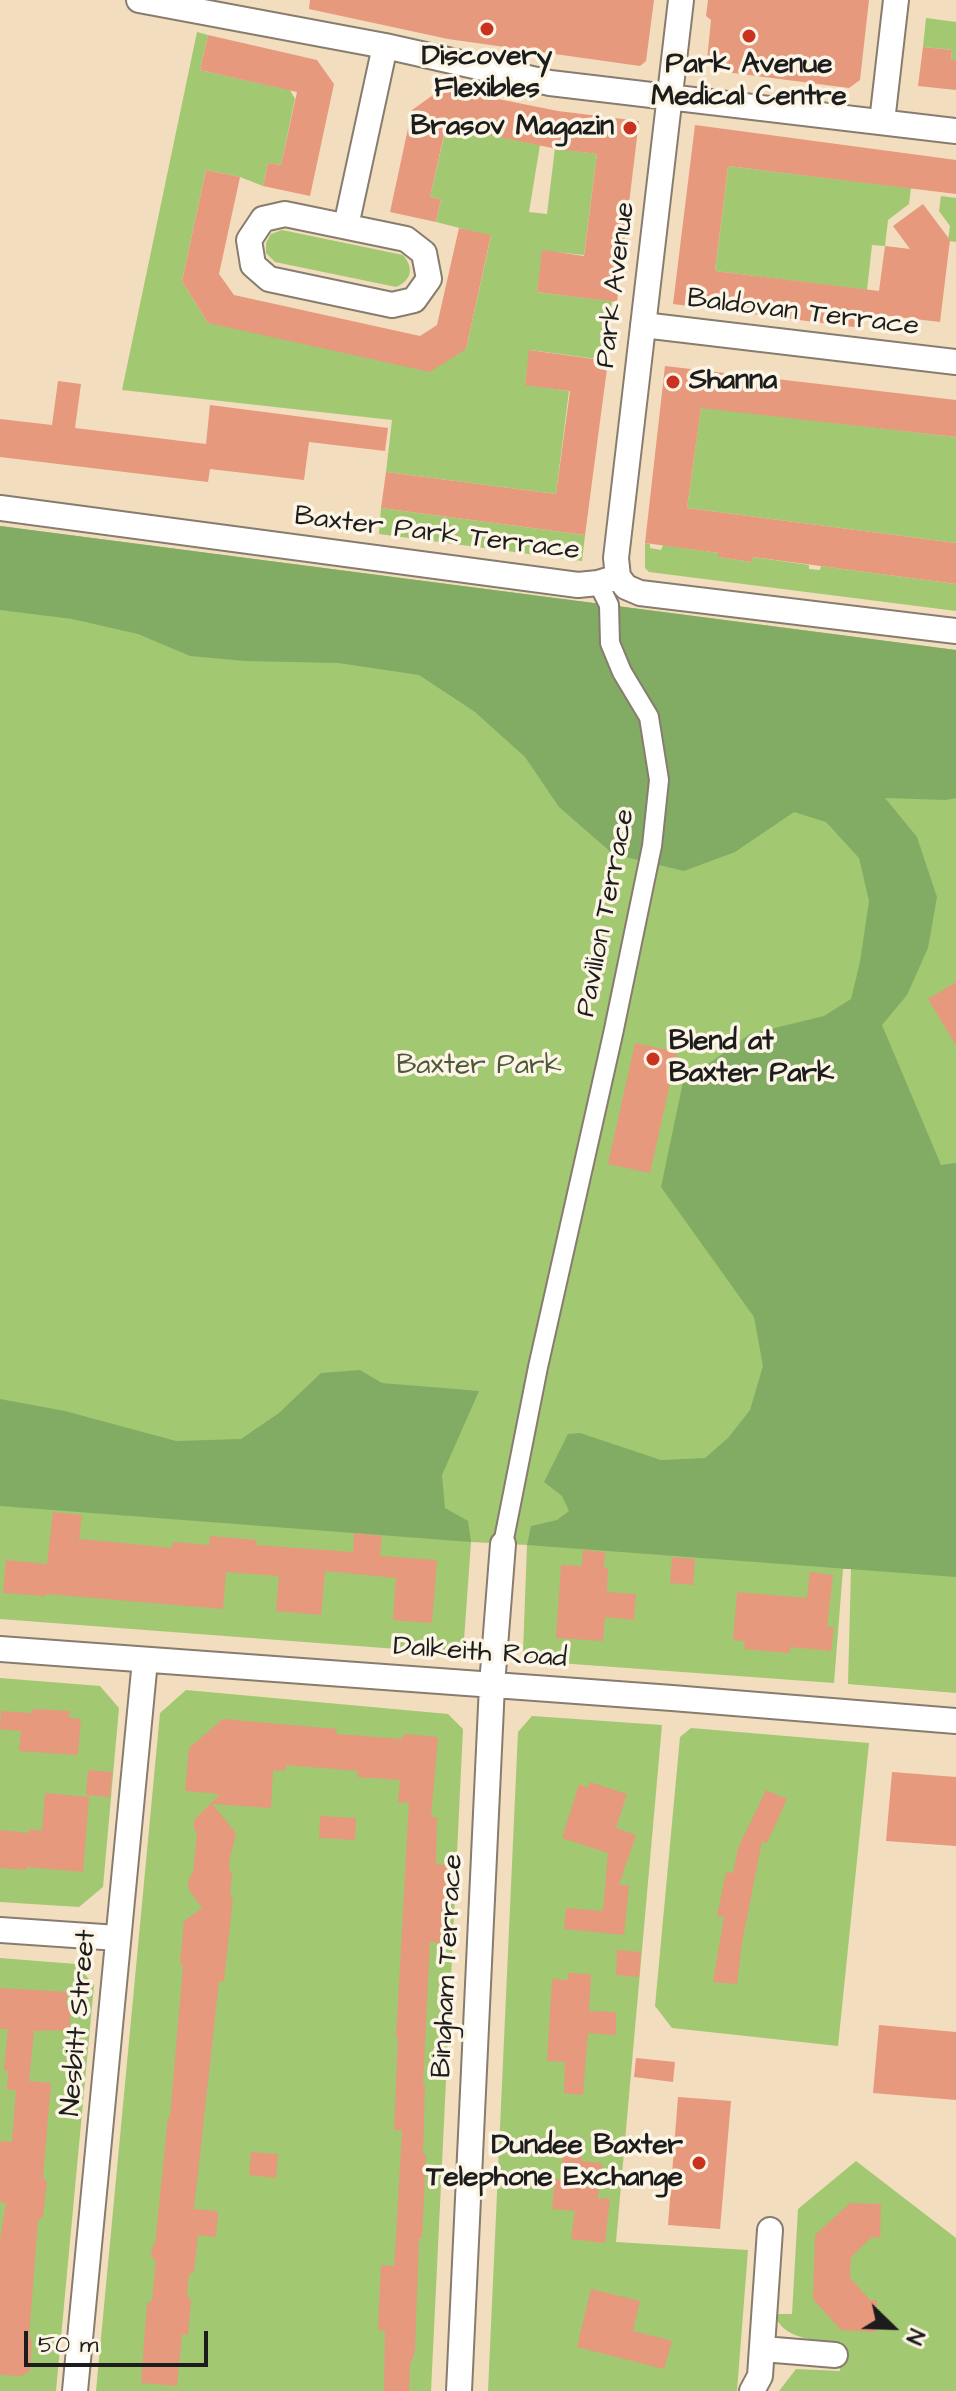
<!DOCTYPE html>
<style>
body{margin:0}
#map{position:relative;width:956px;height:2391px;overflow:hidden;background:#f2ddbe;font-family:"Architects Daughter",sans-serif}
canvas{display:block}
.north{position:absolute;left:852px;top:2287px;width:80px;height:80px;-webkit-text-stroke:6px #fcf5e5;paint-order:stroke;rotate:113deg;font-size:22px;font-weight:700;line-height:32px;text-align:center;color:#1c1c1c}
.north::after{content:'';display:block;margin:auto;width:28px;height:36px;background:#1c1c1c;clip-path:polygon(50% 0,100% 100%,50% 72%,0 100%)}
.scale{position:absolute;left:24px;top:2331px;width:184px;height:36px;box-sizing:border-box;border:4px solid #1c1c1c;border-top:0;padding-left:10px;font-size:24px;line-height:28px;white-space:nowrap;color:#1c1c1c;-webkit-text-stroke:6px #fcf5e5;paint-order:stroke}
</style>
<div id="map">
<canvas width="956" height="2391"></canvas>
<div class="north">N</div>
<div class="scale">50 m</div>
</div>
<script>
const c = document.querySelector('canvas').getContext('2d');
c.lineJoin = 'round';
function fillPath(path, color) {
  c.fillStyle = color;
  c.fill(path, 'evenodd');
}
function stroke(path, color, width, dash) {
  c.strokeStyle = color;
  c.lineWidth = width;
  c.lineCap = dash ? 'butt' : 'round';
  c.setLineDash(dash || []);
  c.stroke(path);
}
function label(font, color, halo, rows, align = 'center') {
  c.font = font + ' "Architects Daughter",sans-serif';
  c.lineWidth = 7;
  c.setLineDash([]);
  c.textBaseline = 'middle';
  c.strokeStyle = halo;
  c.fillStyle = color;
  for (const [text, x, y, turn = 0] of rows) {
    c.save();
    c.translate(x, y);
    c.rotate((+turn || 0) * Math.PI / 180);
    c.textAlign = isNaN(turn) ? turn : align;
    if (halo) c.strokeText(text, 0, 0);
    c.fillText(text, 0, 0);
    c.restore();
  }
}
const green = new Path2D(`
 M926,18L956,22V60H951L952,50L923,47Z
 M197,32L208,35L200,70L290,90L295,99L281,165L268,163L263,186L240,177L206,170L182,281L208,323L466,349L491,236L436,222L441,199L430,197L445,132L451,127L540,145L529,212L547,214L555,148L597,154L584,255L543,251L537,292L612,301L604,360L530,350L525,384L569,391L556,494L386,472L392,420L122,390Z
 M728,166L911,188L909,204L888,220L885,246L872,245L867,290L715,271Z
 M941,196L956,198V242L948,241L950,226L939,211Z
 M282,230L403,255C414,268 412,280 396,287L275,262L266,253V243L271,234Z
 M701,407L956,437V543L687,508Z
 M381,508L585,535L582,561L379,534Z
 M0,526L956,650V1693L848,1684L851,1569H843L834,1683L531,1661L523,1652L527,1545L471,1542L463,1654L0,1619Z
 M645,543L650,544V548L661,550L663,545L719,553V557L752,562L753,557L809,565V569L820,570L821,566L956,584V611L649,572L645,568Z
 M0,1678L100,1686L119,1708L103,1887L79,1907L0,1902Z
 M186,1690L448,1714L463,1729L431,2391H96L160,1713Z
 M532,1716L662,1725L616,2242L748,2250L737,2391H488L518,1732Z
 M691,1728L869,1743L838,2046L672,2028L655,2006L680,1737Z
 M0,1958L76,1964L94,1985L56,2391H0Z
 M856,2161L956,2238V2391H779L796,2369L840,2371L842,2342C817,2340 784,2341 774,2314H792L798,2209Z`);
const forest = new Path2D(`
 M0,526L956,650V798L946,800L885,798L917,837L937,897L928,948L907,995L882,1025L941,1165L956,1163V1577L527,1545L531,1526L557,1520L569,1511L562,1496L544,1482L568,1434L580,1433L661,1460L705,1458L728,1438L750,1410L763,1366L754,1317L661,1187L683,1082L750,1034L824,1016L851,999L860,962L869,901L859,858L826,822L794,812L735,852L684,871L613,854L559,807L525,757L475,712L419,675L338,663L245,661L190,656L138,634L72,619L0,610Z
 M360,1370L382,1383L479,1391L442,1475L445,1508L468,1521L471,1542L0,1506V1399L65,1411L176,1441L241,1439L279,1413L321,1373Z`);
const building = new Path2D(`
 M310,0H654L646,61L640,66L448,39L309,9Z
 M708,0H869L860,80L849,88L718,71L707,60L711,20L706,16Z
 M208,35L317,60L334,84L310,196L263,186L268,163L281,165L297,92L200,70Z
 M923,47L952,50L951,60H956V90L918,86Z
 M443,88L558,111L639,121L617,302L537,292L542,250L584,256L597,154L557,149L446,126L430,197L441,199L436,222L390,212L412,110Z
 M695,125L956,160V194L728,166L715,271L879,291L885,246L910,249L893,226L923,204L950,240L940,322L864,313L862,328L673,304Z
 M206,170L240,177L219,274L234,295L420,336L437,325L459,228L491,235L466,349L430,372L208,323L182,281Z
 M529,350L608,361L585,535L381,508L386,472L556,494L570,391L525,385Z
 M665,366L956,400V437L701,408L687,508L956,543V584L753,557L752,562L718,557L719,553L645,543Z
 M58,381L81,384L75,428L206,444L210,405L388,428L385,451L309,442L304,480L210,469L208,482L0,457V419L52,425Z
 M956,982V1045L928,999Z
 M635,1043L677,1052L650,1173L608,1164Z
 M53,1512L82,1515L79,1539L172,1548L173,1542L209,1545L210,1536L257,1540L256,1545L353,1552L354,1533L382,1536L380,1556L437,1560L432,1623L393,1620L396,1578L325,1571L321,1615L276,1611L279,1576L226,1572L223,1609L46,1594L45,1596L3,1593L6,1560L47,1564Z
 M583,1550L605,1552L604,1568H608L607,1592L636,1594L634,1620L605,1617L603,1641L556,1638L561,1565L582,1566Z
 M672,1557L695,1559L693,1585L670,1583Z
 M810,1572L833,1575L827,1627H834L831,1651L790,1647V1653L744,1649L745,1641L733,1640L737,1592L807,1598Z
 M33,1709L70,1711L69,1718L81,1719L78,1755L19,1751L21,1731L0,1729L1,1711L32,1713Z
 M223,1719L337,1729L336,1734L403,1739V1734L438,1737L431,1817H437L436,1864L447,1865L442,1943L430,1942L423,2085H425L423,2154H426L422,2238H419L415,2351L410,2365L409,2391H384L385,2331L378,2330L381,2265L394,2266L396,2236L402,2130H394L398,2038H396L409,1803L398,1802L400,1780L357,1777L358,1771L286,1765L285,1771L273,1770L271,1808L212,1804L236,1833L230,1857L229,1869L232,1873L230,1897H233L224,1981H219L194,2209L218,2211L216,2237L198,2235L194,2271L189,2275L187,2296L191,2300L188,2335L182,2334L177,2386L141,2383L147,2304L152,2300L156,2261L151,2256L152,2247L155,2244L168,2117H170L183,1966L180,1963L184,1921L202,1908L188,1888L189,1878L193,1873L197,1833L194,1828V1820L220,1794L185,1791L189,1748Z
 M88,1770L112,1772L110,1797L86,1795Z
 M892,1772L956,1777V1846L886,1841Z
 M590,1782L627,1794L616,1828L636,1835L619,1885H629L624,1935L564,1929L566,1908L603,1911L608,1853L562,1838L579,1784L588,1788Z
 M766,1790L787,1799L767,1843L762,1841L742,1943L737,1984L713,1982L724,1917L717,1916L726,1872L733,1873L738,1848Z
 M45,1793L89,1797L83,1872L26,1867V1870L0,1868V1830L29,1833V1829L42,1831Z
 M320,1816L356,1818L355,1840L319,1838Z
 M617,1950L641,1952L639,1977L616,1975Z
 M568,1973L591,1974L589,2011L616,2012V2035L588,2033L583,2095L564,2093L565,2062L547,2061L552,1979L568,1980Z
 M0,1988L68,1992L66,2005L71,2011L69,2030L34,2031L29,2081L51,2083L43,2178L47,2181L43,2217L38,2220L29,2337L32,2340L30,2371L21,2376L0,2375V2240L6,2203L0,2202V2141L12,2142L16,2090H7L8,2071L4,2070L8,2029H0Z
 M879,2025L956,2032V2100L873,2093Z
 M636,2058L675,2062L673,2082L634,2077Z
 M678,2097L731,2101L720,2229L668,2225Z
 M251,2152L278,2154L276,2178L249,2175Z
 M563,2153L582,2155V2161L602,2163L598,2198L610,2199L605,2243L571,2239L575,2211L552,2209L555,2179L561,2180Z
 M850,2203L881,2204L880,2238L872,2237L851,2257L850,2268V2278L870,2300H877L876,2332L841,2330L813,2299L815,2235Z
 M591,2289L640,2301L633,2331L672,2341L664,2369L577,2347Z`);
const pedestrian = new Path2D(`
 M503,1544L538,1367L613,1034L652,846L659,780L649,717L622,672L610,643L609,605L598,583`);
const minor = new Path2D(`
 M139,0L385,46L550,83L956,131
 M882,122L896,0
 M285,214L406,239L424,253L429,279L414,300L392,305L269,279L253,265L249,240L263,219Z
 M346,226L385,46
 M643,325L956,362
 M0,508L578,585L598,583L618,577L626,587L640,593L956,631
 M618,577L616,558L681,0
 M0,1649L672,1698L956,1721
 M0,1930L118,1938
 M763,2349L835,2355
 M75,2391L145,1660
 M459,2391L492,1685L503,1544
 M752,2391L760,2376L770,2230`);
const markers = [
 [487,29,8,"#c8321e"],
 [749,36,8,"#c8321e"],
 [630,128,8,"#c8321e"],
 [673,382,8,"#c8321e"],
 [653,1059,8,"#c8321e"],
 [699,2163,8,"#c8321e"]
];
const poiNames = [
 ["Discovery",487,58],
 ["Flexibles",487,90],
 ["Park Avenue",749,66],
 ["Medical Centre",749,98],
 ["Brasov Magazin",614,128,"right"],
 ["Shanna",689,382,"left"],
 ["Blend at",669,1043,"left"],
 ["Baxter Park",669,1075,"left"],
 ["Dundee Baxter",683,2147,"right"],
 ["Telephone Exchange",683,2179,"right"]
];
const streetNames = [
 ["Park Avenue",617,285,-83],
 ["Baldovan Terrace",803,314,7],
 ["Baxter Park Terrace",437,535,7],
 ["Pavilion Terrace",607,913,-79],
 ["Dalkeith Road",480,1654,4],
 ["Bingham Terrace",449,1966,-87],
 ["Nesbitt Street",80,2023,-85]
];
const parkNames = [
 ["Baxter Park",479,1067]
];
fillPath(green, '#a3c872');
fillPath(forest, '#82ac64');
fillPath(building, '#e6997d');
stroke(pedestrian, '#877c6d', 22);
stroke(minor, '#877c6d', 28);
stroke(pedestrian, '#fff', 18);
stroke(minor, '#fff', 24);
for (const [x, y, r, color] of markers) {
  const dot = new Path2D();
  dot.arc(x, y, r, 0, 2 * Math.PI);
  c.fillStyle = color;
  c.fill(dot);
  stroke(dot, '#fcf5e5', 3);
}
label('bold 28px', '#1c1c1c', '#fcf5e5', poiNames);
label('28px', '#1c1c1c', '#fcf5e5', streetNames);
label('28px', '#4b583a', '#fcf5e5', parkNames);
</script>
